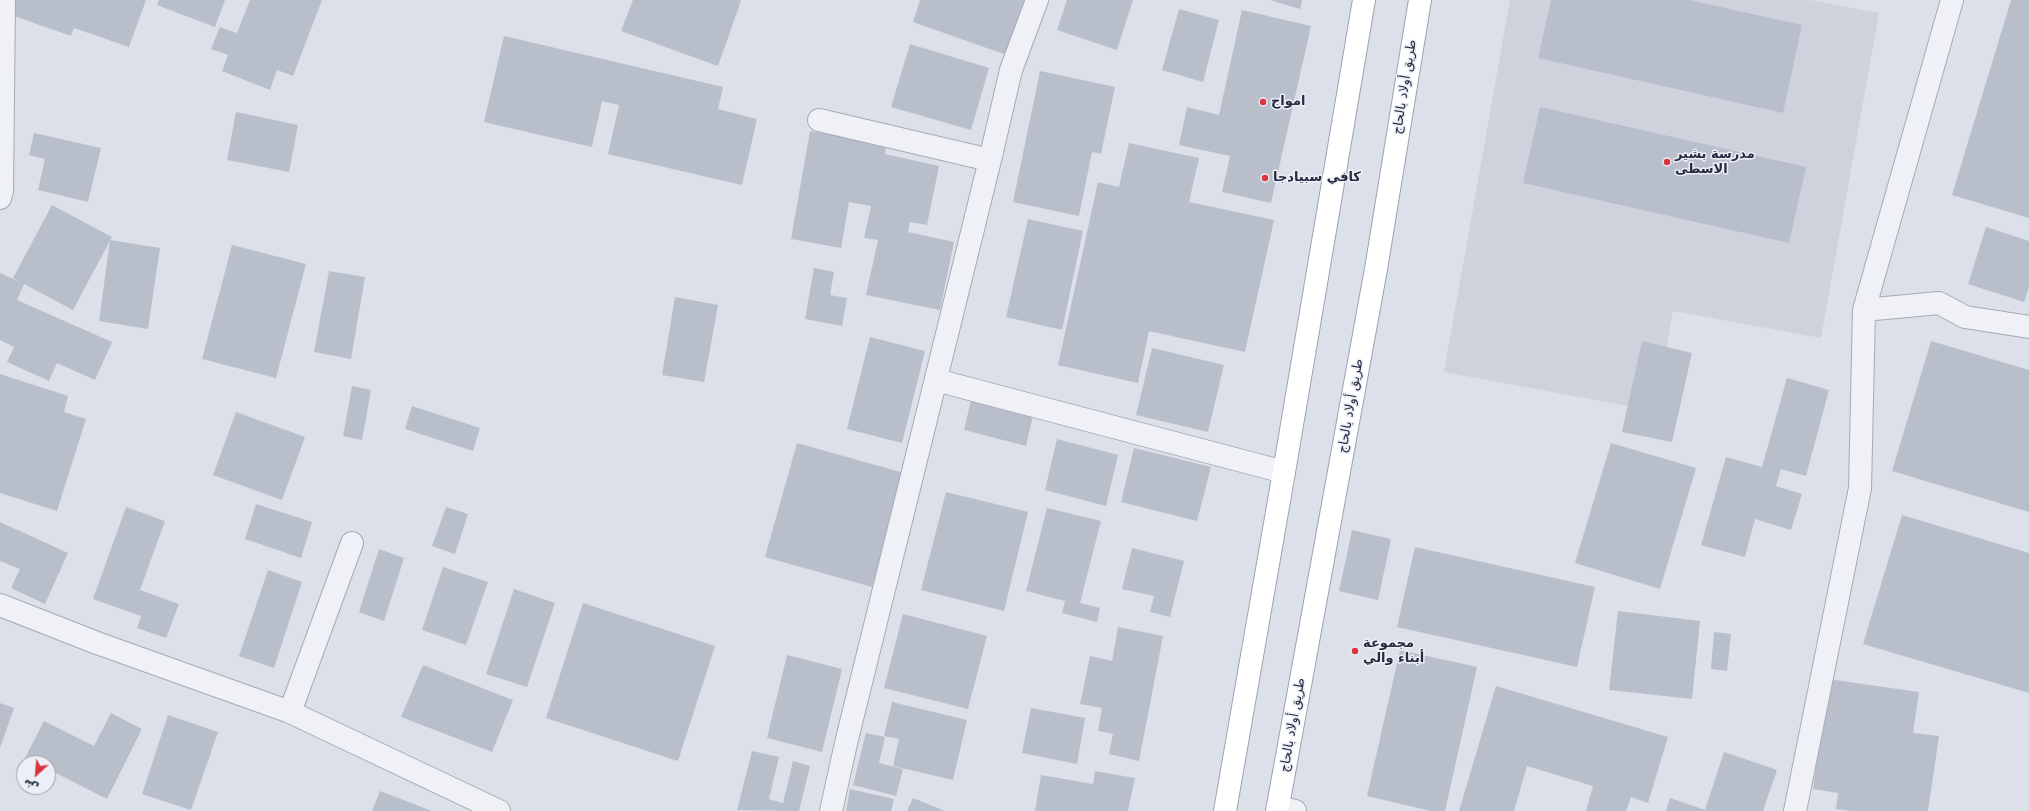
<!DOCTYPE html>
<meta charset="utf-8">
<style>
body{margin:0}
#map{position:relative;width:2029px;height:811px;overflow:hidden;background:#dce0e8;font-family:"DejaVu Sans",Cairo,sans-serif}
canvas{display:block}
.north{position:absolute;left:16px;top:755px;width:40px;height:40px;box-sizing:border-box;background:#eceff6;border:1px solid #9ca1ad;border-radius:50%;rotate:206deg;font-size:11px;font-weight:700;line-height:16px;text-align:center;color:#252c40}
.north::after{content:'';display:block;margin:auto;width:14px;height:18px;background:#db343c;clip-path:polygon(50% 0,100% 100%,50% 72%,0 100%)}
</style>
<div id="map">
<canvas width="2029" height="811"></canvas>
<div class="north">ش</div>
</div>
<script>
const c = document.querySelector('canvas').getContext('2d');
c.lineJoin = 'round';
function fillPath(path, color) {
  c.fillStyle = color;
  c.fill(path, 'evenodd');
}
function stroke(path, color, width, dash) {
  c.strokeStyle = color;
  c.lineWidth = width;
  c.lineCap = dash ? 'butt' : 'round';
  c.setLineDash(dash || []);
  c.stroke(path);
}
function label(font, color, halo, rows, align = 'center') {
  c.font = font + ' "DejaVu Sans",Cairo,sans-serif';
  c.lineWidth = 3;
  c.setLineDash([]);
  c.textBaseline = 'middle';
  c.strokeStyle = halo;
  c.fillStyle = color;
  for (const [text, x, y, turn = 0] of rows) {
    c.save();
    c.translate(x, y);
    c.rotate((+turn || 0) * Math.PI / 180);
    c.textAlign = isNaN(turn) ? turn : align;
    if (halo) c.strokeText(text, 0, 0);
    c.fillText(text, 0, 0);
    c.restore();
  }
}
const built = new Path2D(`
 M1510,0H1810L1879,13L1821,338L1673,311L1655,411L1444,372Z`);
const building = new Path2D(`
 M13,0H146L129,47L74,28L71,36L8,14Z
 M159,0H225L215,27L157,5Z
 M250,0H322L293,76L277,70L270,90L222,71L228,55L211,49L220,27L237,33Z
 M633,0H739L741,1L718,66L621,31Z
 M920,0H1038L1018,59L913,22Z
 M1067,0H1133L1117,50L1057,30Z
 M1270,0H1302L1300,9Z
 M1551,0H1689L1802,25L1783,113L1538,58Z
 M2011,0H2029V218L1952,195Z
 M1179,9L1219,20L1203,82L1162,70Z
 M1242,10L1311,26L1271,203L1222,192L1230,156L1179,145L1187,107L1219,115Z
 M504,36L723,87L718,109L757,119L742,185L608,154L619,105L602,101L592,147L484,122Z
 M910,44L989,68L971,130L891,107Z
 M1040,71L1115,87L1101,154L1092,152L1079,216L1013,202Z
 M1540,107L1806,167L1789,243L1523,183Z
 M236,112L298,125L289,172L227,160Z
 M810,131L886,144L885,154L939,166L927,225L910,222L908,232L954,242L940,310L866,295L878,240L864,238L871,206L849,202L841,248L791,239Z
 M34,133L101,148L88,202L38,190L45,159L29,155Z
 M1129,143L1199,158L1189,202L1274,220L1245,352L1149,331L1138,383L1058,365L1098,182L1119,187Z
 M52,205L112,237L73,310L24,284L17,300L112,342L95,380L57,363L49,381L7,362L14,347L0,340V273L22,283L13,278Z
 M1028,219L1083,231L1062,330L1006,317Z
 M1986,227L2029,241V287L2024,302L1968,284Z
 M110,240L160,248L148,329L99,321Z
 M232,245L306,264L276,378L202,359Z
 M814,268L834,272L830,295L847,298L842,326L805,319Z
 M329,271L365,277L351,359L314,352Z
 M675,297L718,305L704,382L662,375Z
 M870,337L925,351L902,443L847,429Z
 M1642,341L1692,353L1672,442L1622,432Z
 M1931,341L2029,370V512L1892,471Z
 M1152,348L1224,365L1208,432L1136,415Z
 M0,374L68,396L64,412L86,419L57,511L0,493Z
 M1787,378L1829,390L1806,476L1781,469L1776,486L1802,494L1791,530L1755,519L1745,557L1701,545L1726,457L1762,467Z
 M352,386L371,390L362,440L343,436Z
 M973,392L1035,407L1026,446L964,430Z
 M412,406L480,428L473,451L405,429Z
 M236,412L305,437L282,500L213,475Z
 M1057,439L1118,455L1106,506L1045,490Z
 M797,443L904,473L872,587L765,557Z
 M1611,443L1696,468L1660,589L1575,563Z
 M1134,448L1211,467L1197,521L1121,502Z
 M946,492L1028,512L1004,611L921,590Z
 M256,504L312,522L301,558L245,539Z
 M126,507L165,521L140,590L179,604L166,638L137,628L141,616L93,599Z
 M446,507L468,514L455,554L432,546Z
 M1047,508L1101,521L1080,603L1100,608L1097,622L1062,613L1065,601L1026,591Z
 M1902,515L2029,553V693L1863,644Z
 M0,522L68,553L45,604L11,588L20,569L0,561Z
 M1352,530L1391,539L1378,600L1339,591Z
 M1415,547L1595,587L1577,667L1397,627Z
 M1132,548L1184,561L1170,617L1150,612L1154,596L1122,589Z
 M379,549L404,558L384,621L359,612Z
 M443,567L488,582L466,645L422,630Z
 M268,570L302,582L274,668L239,656Z
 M514,589L555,603L527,687L486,674Z
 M583,603L715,646L678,761L546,718Z
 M1618,611L1700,621L1692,699L1609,690Z
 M903,614L987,636L968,709L884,688Z
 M1118,627L1163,636L1139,761L1109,754L1113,734L1098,731L1102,708L1080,704L1090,656L1112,661Z
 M1714,632L1731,634L1727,671L1711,669Z
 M1400,650L1477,667L1445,811H1431L1367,796Z
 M787,655L842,669L822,752L767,738Z
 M423,665L513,700L492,752L401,717Z
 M1828,679L1919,692L1913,733L1939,736L1928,811H1851L1836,809L1838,793L1813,789Z
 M1496,686L1668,737L1648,803L1631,797L1626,811H1586L1593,786L1527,766L1514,811H1459Z
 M892,702L967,720L953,780L893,766L899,739L884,736Z
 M0,703L14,708L0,748Z
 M1031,708L1085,718L1077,764L1022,753Z
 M111,713L142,729L107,799L48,769V763H36L25,758L44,721L94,746Z
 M168,715L218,732L191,810L142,794Z
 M866,733L885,737L879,763L903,769L896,796L853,785Z
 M752,751L779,757L769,799L783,803L793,761L810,766L799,811L737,810Z
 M1724,752L1777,770L1763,811H1666L1670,798L1705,810Z
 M1095,771L1135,778L1128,811H1035L1041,775L1093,784Z
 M850,789L894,799L891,811H846Z
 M380,791L432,811H372Z
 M913,798L945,811H907Z`);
const minor = new Path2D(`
 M819,120L990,160
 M0,198L2,191L4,0
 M1864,310L1939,303L1965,317L2029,327
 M936,380L1284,472
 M0,605L97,643L290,712L499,811
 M290,712L352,543
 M1278,807L1295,811
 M831,811L847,739L990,160L1011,70L1037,0
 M1795,811L1860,488L1864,310L1952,0`);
const major = new Path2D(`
 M1225,811L1284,472L1364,0
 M1277,811L1376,269L1420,0`);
const markers = [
 [1263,102,4,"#db343c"],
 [1667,162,4,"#db343c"],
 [1265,178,4,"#db343c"],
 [1355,651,4,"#db343c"]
];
const streetNames = [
 ["طريق أولاد بالحاج",1405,87,-81],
 ["طريق أولاد بالحاج",1351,406,-80],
 ["طريق أولاد بالحاج",1293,725,-80]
];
const poiNames = [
 ["امواج",1271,102],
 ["مدرسة بشير",1675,155],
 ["الاسطى",1675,170],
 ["كافي سبيادجا",1273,178],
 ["مجموعة",1363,644],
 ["أبناء والي",1363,659]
];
fillPath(built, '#ced2dd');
fillPath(building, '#b9becb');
stroke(minor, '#a5aab6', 24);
stroke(major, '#9ba2b5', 24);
stroke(minor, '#eff1f6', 22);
stroke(major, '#fff', 22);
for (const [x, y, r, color] of markers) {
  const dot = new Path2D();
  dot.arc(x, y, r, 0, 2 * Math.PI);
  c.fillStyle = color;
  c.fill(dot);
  stroke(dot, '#eceff6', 1.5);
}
label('13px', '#252c40', '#eceff6', streetNames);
label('bold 13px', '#252c40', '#eceff6', poiNames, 'left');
</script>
